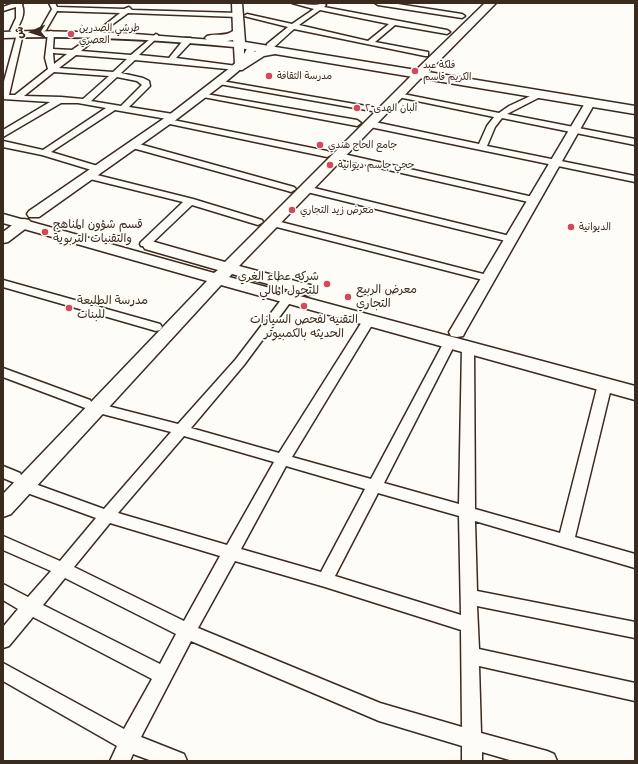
<!DOCTYPE html>
<meta charset="utf-8">
<style>
body{margin:0}
#map{position:relative;width:638px;height:764px;overflow:hidden;background:#fdfcf7;font-family:Sriracha,"Playpen Sans Arabic",sans-serif}
canvas{display:block}
.frame{position:absolute;inset:0;border:4px solid #3b2a1e;pointer-events:none}
.north{position:absolute;left:12px;top:12px;width:40px;height:40px;-webkit-text-stroke:3px #fdfcf7;paint-order:stroke;rotate:267deg;font-size:11px;font-weight:700;line-height:16px;text-align:center;color:#3b2a1e}
.north::after{content:'';display:block;margin:auto;width:14px;height:18px;background:#3b2a1e;clip-path:polygon(50% 0,100% 100%,50% 72%,0 100%)}
</style>
<div id="map">
<canvas width="638" height="764"></canvas>
<div class="frame"></div>
<div class="north">ش</div>
</div>
<script>
const c = document.querySelector('canvas').getContext('2d');
c.lineJoin = 'round';
function stroke(path, color, width, dash) {
  c.strokeStyle = color;
  c.lineWidth = width;
  c.lineCap = dash ? 'butt' : 'round';
  c.setLineDash(dash || []);
  c.stroke(path);
}
function fillPath(path, color) {
  c.fillStyle = color;
  c.fill(path, 'evenodd');
}
function label(font, color, halo, rows, align = 'center') {
  c.font = font + ' Sriracha,"Playpen Sans Arabic",sans-serif';
  c.lineWidth = 3.5;
  c.setLineDash([]);
  c.textBaseline = 'middle';
  c.strokeStyle = halo;
  c.fillStyle = color;
  for (const [text, x, y, turn = 0] of rows) {
    c.save();
    c.translate(x, y);
    c.rotate((+turn || 0) * Math.PI / 180);
    c.textAlign = isNaN(turn) ? turn : align;
    if (halo) c.strokeText(text, 0, 0);
    c.fillText(text, 0, 0);
    c.restore();
  }
}
const minor = new Path2D(`
 M14,3H23L22,5C26,14 20,24 15,32L13,33L10,31L16,18V7L3,11V7Z
 M49,3H55L57,7L124,9L129,7L132,10L238,13L241,15L238,17L128,13L102,32L100,31V29L120,13L57,11L46,30L43,32L40,30L52,9Z
 M292,3C302,3 314,7 323,3L326,5L324,7L447,30L450,32L447,34L395,25L375,42L428,52V56H425L294,29L273,48H267V44L288,27L244,16L247,14L292,24L314,9ZM320,10L389,24L368,41L299,25Z
 M375,3H391L462,14L465,16L462,18L378,5Z
 M51,31L54,33L53,49L72,50L98,32L100,33V35L81,51L131,55L156,34L158,35V37L139,55L169,58L185,38H191V42L176,58L237,66L241,68L237,70L135,60L121,73L143,78L149,81L150,86L129,107L173,114L177,117L173,120L327,151L332,154L327,157L165,123L164,121L167,119L115,110L51,152L101,167L103,169L101,171L98,172L42,155L3,147V141L43,150L106,108L78,103H61L3,137V130L50,102L3,99V85L17,34L20,32L23,34L9,95H15L48,69L45,58L48,33ZM53,53L67,54L54,64ZM76,55L127,59L113,72L59,68ZM54,72L109,76L83,99L61,97L24,96ZM117,77L137,81L142,85L121,106L91,101Z
 M216,80L372,107L376,109L372,111L219,84H216Z
 M539,92H545L546,94L507,114L635,139V145L502,118L495,127L487,146L635,176V182L370,127L366,124L370,121L479,144L487,126L494,117L398,97L394,95L398,93L499,113L509,106Z
 M200,93L357,120L361,123L357,126L203,97H200Z
 M132,142L294,187L296,189L291,192L288,191L129,147L128,145L129,143Z
 M339,153L533,197L538,200L533,203L336,158L334,156Z
 M89,173L193,199L262,220L263,222L258,225L192,205L149,246H141L140,244L141,242L183,202L86,178L84,176L86,174Z
 M306,186L514,237L515,239L510,242L303,191L301,189L303,187Z
 M273,220L491,276L493,278L487,281L269,225L268,223L269,221Z
 M3,280L160,324L162,327L160,330L156,331L3,287Z
 M288,295L292,296L294,298L292,300L244,365L191,428L279,453L365,317H373L375,320L292,457L371,479L444,342L446,339H454L456,342L384,483L459,504L462,347L464,344H472L474,347L475,509L560,533L598,384L600,381L605,380L610,381L612,384L575,537L635,554V568L475,521L477,591L635,622V638L477,606L479,649L635,683V701L479,666L481,733L547,751L554,754L557,761H513L482,752V761H462V746L379,721L191,641L141,737L184,754L187,761H152L133,754L130,761H110L117,746L3,681V663L124,729L152,679L33,617L9,646L3,648V627L18,609L3,600V584L28,597L51,571L3,550V536L60,561L96,518L19,490L17,486L19,482L24,480L104,509L171,432L91,411L89,408L91,405L96,403L178,424L236,359L284,296ZM184,436L274,462L227,545L118,513ZM286,466L365,489L321,572L241,549ZM378,493L459,516L461,615L335,576ZM110,523L220,556L184,621L74,567ZM235,561L325,587L461,630L462,727L380,703L198,628ZM65,578L176,634L160,664L43,605Z
 M3,368L90,400L92,403L90,406L85,408L80,406L3,377Z
 M3,466L20,473L22,477L20,481L15,483L3,478Z`);
const tertiary = new Path2D(`
 M33,31L121,33L239,42L244,45V54L249,45L252,44L257,47L248,63L223,84L177,119L39,217H29L27,214L29,211L169,115L235,64L234,47C157,40 80,35 3,38V32Z
 M590,100L595,103L465,332L463,336L457,337L451,336L449,332L585,103Z
 M24,219L29,220L31,223L29,226L8,242L3,243V232L19,220Z`);
const secondary = new Path2D(`
 M419,71L425,74L423,76L239,266L314,286L316,290L314,294L308,295L232,274L229,277L635,386V400L221,285L11,514L3,517V494L207,281L3,223V214L214,273L218,270L145,249L143,246L145,243L151,241L225,262L415,72Z`);
const primary = new Path2D(`
 M232,3H242L245,42L416,70L485,3H496L428,72L635,106V114L275,54L264,56L242,70H234L232,67L234,64L256,51L235,47L233,40L222,42L207,40L205,38L207,36C216,33 225,37 233,31Z`);
const markers = [
 [71,34,4,"#d1495b"],
 [415,71,4,"#d1495b"],
 [269,76,4,"#d1495b"],
 [357,108,4,"#d1495b"],
 [320,145,4,"#d1495b"],
 [330,165,4,"#d1495b"],
 [292,210,4,"#d1495b"],
 [571,227,4,"#d1495b"],
 [45,232,4,"#d1495b"],
 [327,284,4,"#d1495b"],
 [348,297,4,"#d1495b"],
 [304,306,4,"#d1495b"],
 [69,308,4,"#d1495b"]
];
const farPoinames = [
 ["طرشي الصدرين",79,28],
 ["العصري",79,40],
 ["فلكة عبد",423,65],
 ["الكريم قاسم",423,77],
 ["مدرسة الثقافة",277,76],
 ["ألبان الهدى ٢",365,108],
 ["جامع الحاج هندي",328,145],
 ["حجي جاسم ديوانية",338,165],
 ["معرض زيد التجاري",300,210],
 ["الديوانية",579,227]
];
const poiNames = [
 ["قسم شؤون المناهج",53,225],
 ["والتقنيات التربوية",53,239],
 ["شركه عطاء الغري",319,277,"right"],
 ["للتحول المالي",319,291,"right"],
 ["معرض الربيع",356,290],
 ["التجاري",356,304],
 ["مدرسة الطليعة",77,301],
 ["للبنات",77,315],
 ["التقنيه لفحص السيارات",304,320,"center"],
 ["الحديثه بالكمبيوتر",304,334,"center"]
];
stroke(minor, '#3b2a1e', 3);
stroke(tertiary, '#3b2a1e', 3);
stroke(secondary, '#3b2a1e', 3);
stroke(primary, '#3b2a1e', 3);
fillPath(minor, '#fdfcf7');
fillPath(tertiary, '#fdfcf7');
fillPath(secondary, '#fdfcf7');
fillPath(primary, '#fdfcf7');
for (const [x, y, r, color] of markers) {
  const dot = new Path2D();
  dot.arc(x, y, r, 0, 2 * Math.PI);
  c.fillStyle = color;
  c.fill(dot);
  stroke(dot, '#fdfcf7', 1.5);
}
label('10px', '#3b2a1e', '#fdfcf7', farPoinames, 'left');
label('12px', '#3b2a1e', '#fdfcf7', poiNames, 'left');
</script>
